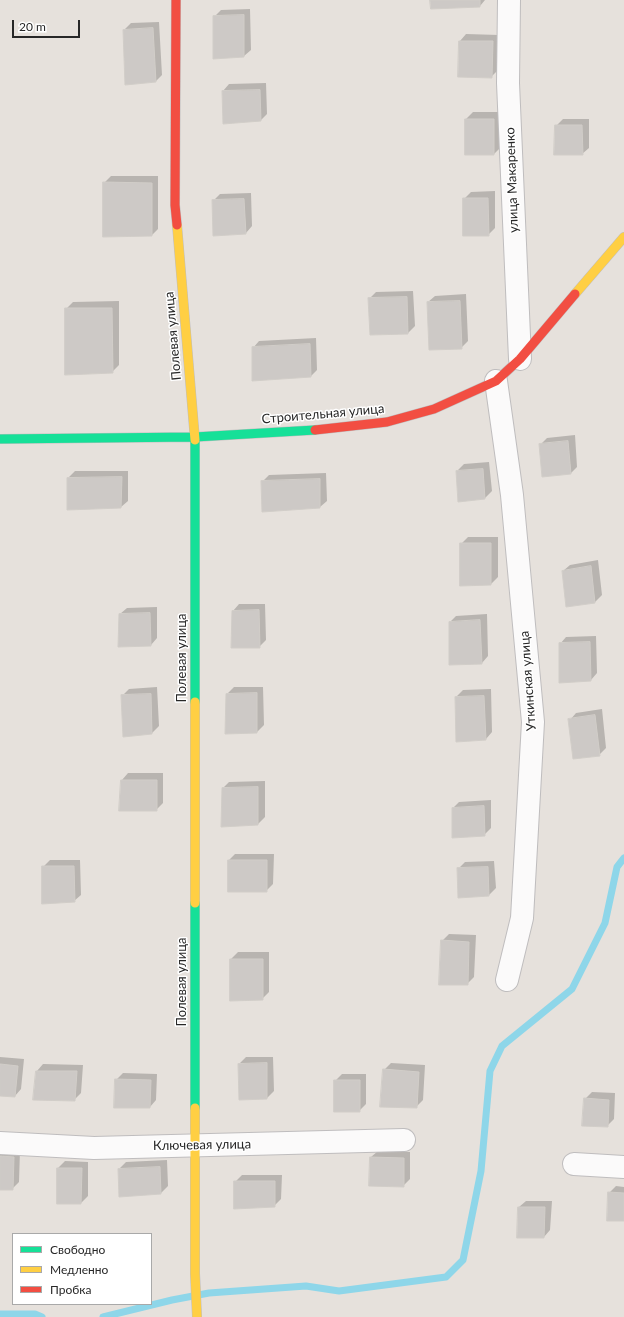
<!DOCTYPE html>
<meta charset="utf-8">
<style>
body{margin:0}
#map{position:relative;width:624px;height:1317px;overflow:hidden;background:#e6e1dc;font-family:Lato,sans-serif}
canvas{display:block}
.legend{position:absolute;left:12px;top:1233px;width:140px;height:72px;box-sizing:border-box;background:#fff;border:1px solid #a9a9a9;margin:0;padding:5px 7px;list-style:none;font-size:12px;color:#272727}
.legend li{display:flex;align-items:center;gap:8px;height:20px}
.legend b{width:20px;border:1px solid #a9a9a9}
.scale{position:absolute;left:12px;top:20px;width:68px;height:18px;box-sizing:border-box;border:2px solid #272727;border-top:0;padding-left:5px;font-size:12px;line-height:14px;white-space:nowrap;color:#272727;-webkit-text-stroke:3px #fff;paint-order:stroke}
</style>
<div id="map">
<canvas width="624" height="1317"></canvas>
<ul class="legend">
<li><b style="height:5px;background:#16e098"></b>Свободно</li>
<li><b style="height:5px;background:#ffcf43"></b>Медленно</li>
<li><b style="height:5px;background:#f24e42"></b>Пробка</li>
</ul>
<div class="scale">20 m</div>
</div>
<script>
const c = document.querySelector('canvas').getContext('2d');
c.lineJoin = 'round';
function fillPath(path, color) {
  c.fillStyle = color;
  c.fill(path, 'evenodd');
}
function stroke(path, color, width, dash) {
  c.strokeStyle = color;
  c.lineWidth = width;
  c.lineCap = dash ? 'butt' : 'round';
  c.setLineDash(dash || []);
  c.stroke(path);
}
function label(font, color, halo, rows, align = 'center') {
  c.font = font + ' Lato,sans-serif';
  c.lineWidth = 3;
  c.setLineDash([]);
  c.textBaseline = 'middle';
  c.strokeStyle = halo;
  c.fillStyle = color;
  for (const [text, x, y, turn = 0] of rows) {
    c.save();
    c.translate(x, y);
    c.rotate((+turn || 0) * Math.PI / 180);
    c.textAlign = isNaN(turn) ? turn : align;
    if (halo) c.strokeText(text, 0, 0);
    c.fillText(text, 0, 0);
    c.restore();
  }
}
const shadow = new Path2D(`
 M431,0H485L480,6Z
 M250,9L251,50L244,56L214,17L221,10Z
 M159,22L162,75L155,82L124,30L131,23Z
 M466,34L499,35L498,70L491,77L459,76L460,41Z
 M266,83L267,114L260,121L224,123L223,91L229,84Z
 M473,112H501V147L494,154L466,119Z
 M563,119H589V148L582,154L556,126Z
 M111,176H158V229L151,236L104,183Z
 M495,191V228L488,235L464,199L471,192Z
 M251,193L252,226L246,233L213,201L220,194Z
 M413,291L415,326L408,333L369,299L376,292Z
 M466,294L468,341L461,348L428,302L435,296Z
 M119,301V365L112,372L66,309L73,302Z
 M316,338L317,370L310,377L253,348L259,341Z
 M575,435L577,467L571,473L540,445L547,438Z
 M489,462L492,491L485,498L459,501L457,471L464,464Z
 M75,471H128V501L121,507L68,478Z
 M326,473L327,501L320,507L263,511L262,482L269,475Z
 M468,537H498V577L491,584L461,544Z
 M598,560L602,595L595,602L563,571L570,565Z
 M239,604H265L266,640L259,647L233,611Z
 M157,607V638L151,645L120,614L127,608Z
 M487,614L488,656L482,663L450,622L456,616Z
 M596,636L597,673L591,680L560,644L566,637Z
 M157,687L159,726L152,733L122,696L129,689Z
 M234,687H263L264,725L257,732L227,694Z
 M491,689L492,732L486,739L456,697L463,690Z
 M602,709L606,748L599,755L570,720L576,713Z
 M128,773H163V803L156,810L122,780Z
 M265,781V817L258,824L223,788L229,782Z
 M491,800V828L484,835L453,808L459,802Z
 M235,854H274L273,884L266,891L228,861Z
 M50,860H80L81,895L74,901L43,867Z
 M494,861L496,888L489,895L458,869L465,862Z
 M449,934L476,935L474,977L467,984L442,941Z
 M238,952H269V992L262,999L231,959Z
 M0,1057L24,1059L21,1089L15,1096L0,1095Z
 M246,1057H273L274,1091L267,1098L240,1099L239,1064Z
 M391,1063L425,1065L423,1100L416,1107L384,1070Z
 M43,1064L83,1065L81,1093L74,1100L37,1071Z
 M123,1073L157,1074L156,1100L150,1107L116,1080Z
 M342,1074H366V1104L359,1111L335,1081Z
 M592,1092L615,1093L614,1119L607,1126L585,1099Z
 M0,1149L20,1150L19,1182L12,1189H0Z
 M378,1151L410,1152V1179L403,1186L371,1157Z
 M167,1160L168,1186L161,1193L119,1169L126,1162Z
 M65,1161L88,1162V1196L81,1203H58V1168Z
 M242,1175H282L281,1199L274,1206L235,1182Z
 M616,1186L624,1187V1220L609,1193Z
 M526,1201H552L550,1230L544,1237L519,1207Z`);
const stream = new Path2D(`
 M0,1314H35L42,1317
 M103,1317L172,1300L209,1293L306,1286L339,1291L446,1277L463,1260L481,1171L490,1071L502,1046L572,989L605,923L617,867L624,858`);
const building = new Path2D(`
 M430,0H480V7L431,9Z
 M244,15V57L213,59V16Z
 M153,28L156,82L125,85L123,30Z
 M459,41H493L492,78L458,77Z
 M260,90L261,121L223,124L222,91Z
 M465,119H494V155H465Z
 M555,125H582L583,155H554Z
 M103,182L152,183V236L103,237Z
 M463,198H488L489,236H463Z
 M244,199L246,234L213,236L212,200Z
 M407,297L408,334L370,335L368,298Z
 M460,301L462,349L429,350L427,302Z
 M65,308H112L113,373L65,375Z
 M310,344L311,377L252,381V347Z
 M568,441L571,474L542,477L539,444Z
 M483,469L485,499L458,502L456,471Z
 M122,477L121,508L67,510V478Z
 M320,479V508L262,512L261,481Z
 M460,543H491V585L460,586Z
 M591,566L595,603L566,607L562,571Z
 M259,610L260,648H231L232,611Z
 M150,613L151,646L118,647L119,614Z
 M480,620L482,664L449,665V622Z
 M590,642L591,681L559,683V643Z
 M257,693V733L225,734L226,694Z
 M151,694L152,734L123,737L121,695Z
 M484,696L486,740L456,742L455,697Z
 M595,715L600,756L573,759L568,719Z
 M121,780H157V811H119Z
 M258,787V825L221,827L222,788Z
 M484,806L485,836L452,838V808Z
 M228,860H267V892H228Z
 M42,866H74L75,902L42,904Z
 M488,867L489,896L458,898L457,868Z
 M441,940L469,942L468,985H439Z
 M230,959H263V1000L230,1001Z
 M267,1063V1099L239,1100L238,1064Z
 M0,1064L18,1066L15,1097L0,1096Z
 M383,1069L419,1072L417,1108L380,1107Z
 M36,1071H77L75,1101L33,1100Z
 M115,1079L151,1080L150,1108H114Z
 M334,1080H360V1112H334Z
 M584,1098L609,1100L608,1127L582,1126Z
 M0,1156L14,1157L13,1190H0Z
 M370,1157L404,1158V1187L369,1186Z
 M160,1167L161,1194L119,1197L118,1169Z
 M57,1168H82L81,1204H57Z
 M234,1181H275V1207L234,1209Z
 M608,1192L624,1193V1221H607Z
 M518,1207H545L544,1238H517Z`);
const street = new Path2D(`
 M509,0L508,83L520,359
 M496,381L512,495L533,722L522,918L507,980
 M0,1143L94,1148L404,1140
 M574,1164L624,1167`);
const fast = new Path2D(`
 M0,439L195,437L315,430
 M195,440V702
 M195,903V1108`);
const slow = new Path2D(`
 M177,225L195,440
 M575,294L624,237
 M195,702V903
 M195,1108V1273L197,1317`);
const jam = new Path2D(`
 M176,0L175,205L177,225
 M315,430L387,422L434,409L496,381L520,359L575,294`);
const streetNames = [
 ["улица Макаренко",512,180,-92],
 ["Полевая улица",173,336,-95],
 ["Строительная улица",323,414,-5],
 ["Полевая улица",182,658,-90],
 ["Уткинская улица",528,681,-94],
 ["Полевая улица",182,982,-90],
 ["Ключевая улица",202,1145,-1]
];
fillPath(shadow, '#0003');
stroke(stream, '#8ed6e9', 7);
fillPath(building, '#cdc9c6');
stroke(building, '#d1cdc8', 1);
stroke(street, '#bfbdbe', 24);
stroke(fast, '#bfbdbe', 10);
stroke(slow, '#bfbdbe', 10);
stroke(jam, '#bfbdbe', 10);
stroke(street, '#fbfafa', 22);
stroke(fast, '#16e098', 9);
stroke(slow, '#ffcf43', 9);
stroke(jam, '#f24e42', 9);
label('13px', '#272727', '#fff', streetNames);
</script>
